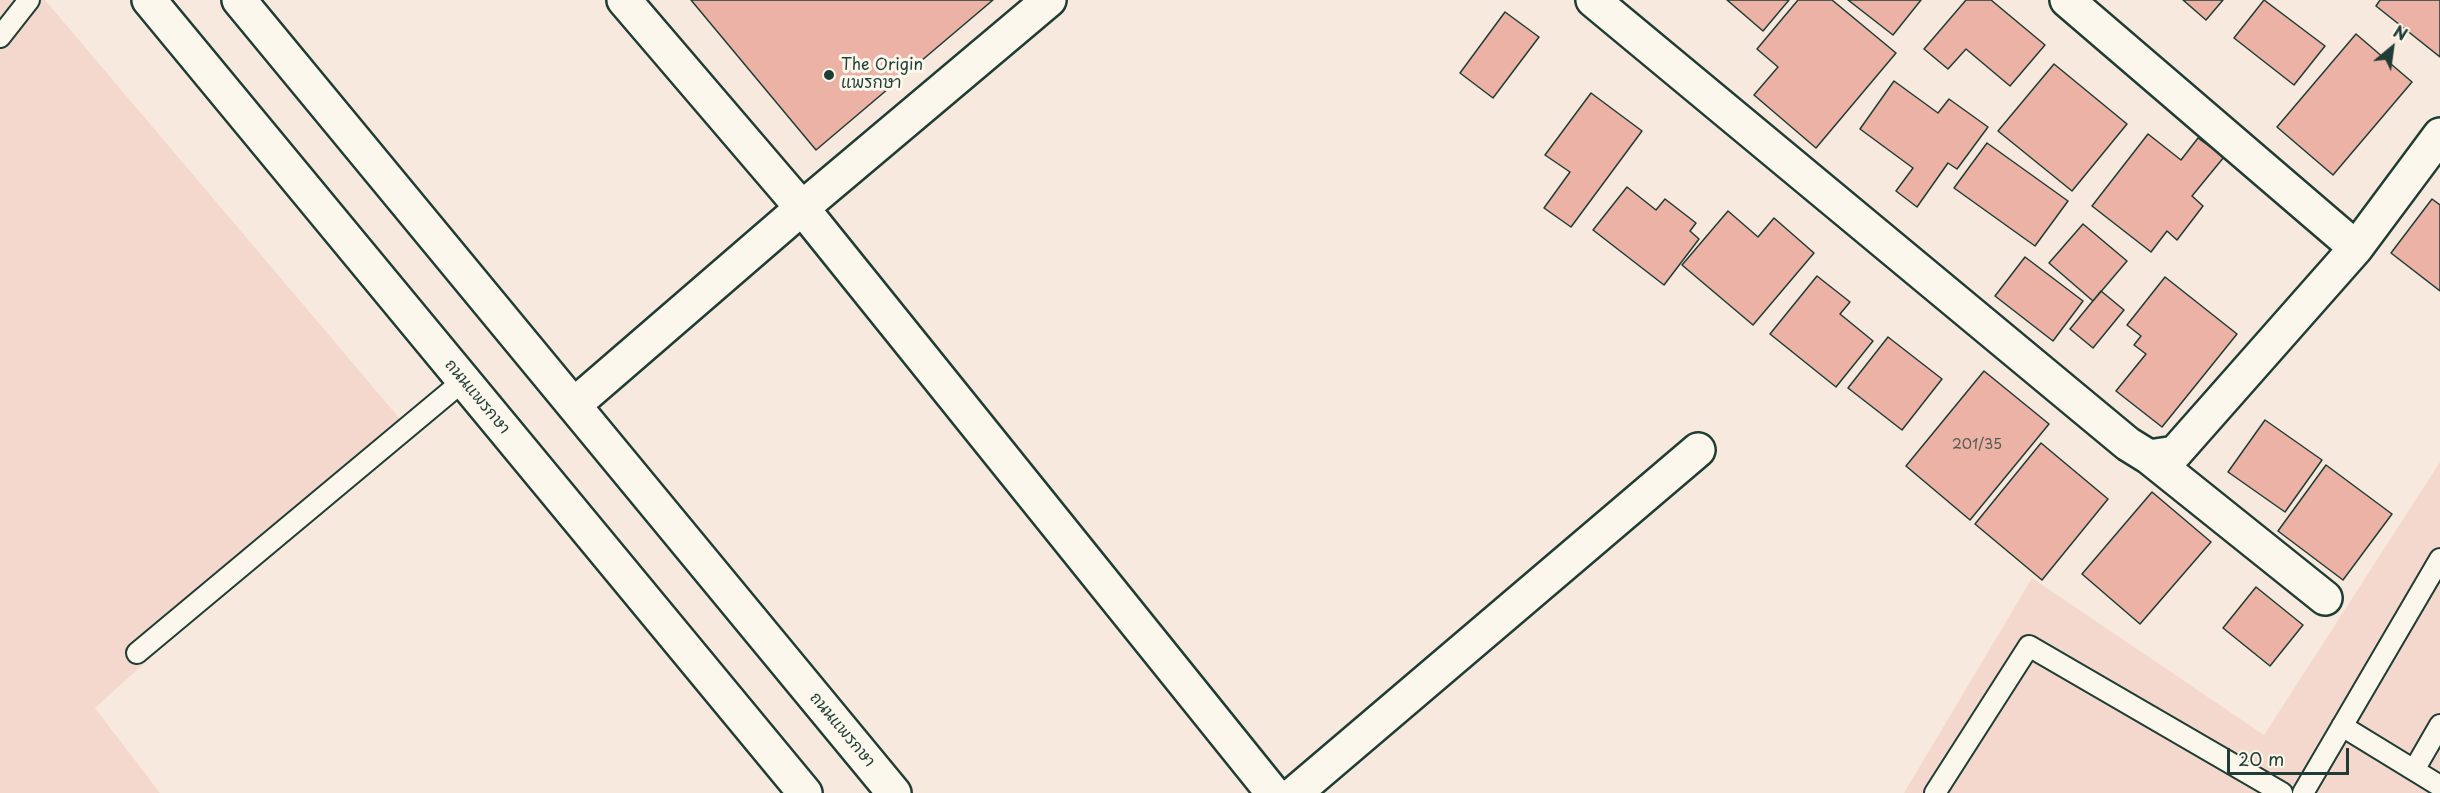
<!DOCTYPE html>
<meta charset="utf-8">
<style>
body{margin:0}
#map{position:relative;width:2440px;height:793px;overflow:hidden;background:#f8e9de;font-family:"Playpen Sans",sans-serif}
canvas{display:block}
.north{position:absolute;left:2362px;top:18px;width:60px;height:60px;-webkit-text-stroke:4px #fbf7ec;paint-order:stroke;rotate:29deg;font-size:16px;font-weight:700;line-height:24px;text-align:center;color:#1f3d34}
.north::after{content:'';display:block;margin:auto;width:21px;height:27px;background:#1f3d34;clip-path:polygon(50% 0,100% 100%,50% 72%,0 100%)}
.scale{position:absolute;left:2227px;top:748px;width:122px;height:27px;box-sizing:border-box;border:3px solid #1f3d34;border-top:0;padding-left:8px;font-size:18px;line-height:21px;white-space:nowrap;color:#1f3d34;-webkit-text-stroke:4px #fbf7ec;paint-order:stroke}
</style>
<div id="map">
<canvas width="2440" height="793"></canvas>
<div class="north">N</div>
<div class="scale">20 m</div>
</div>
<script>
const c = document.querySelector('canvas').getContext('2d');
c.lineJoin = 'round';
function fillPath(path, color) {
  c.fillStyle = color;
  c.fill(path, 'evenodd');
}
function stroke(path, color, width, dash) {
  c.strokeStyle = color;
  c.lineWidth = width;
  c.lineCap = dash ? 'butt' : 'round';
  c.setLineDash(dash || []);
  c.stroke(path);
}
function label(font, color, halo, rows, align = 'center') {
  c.font = font + ' "Playpen Sans","Playpen Sans Thai",sans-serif';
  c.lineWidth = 6;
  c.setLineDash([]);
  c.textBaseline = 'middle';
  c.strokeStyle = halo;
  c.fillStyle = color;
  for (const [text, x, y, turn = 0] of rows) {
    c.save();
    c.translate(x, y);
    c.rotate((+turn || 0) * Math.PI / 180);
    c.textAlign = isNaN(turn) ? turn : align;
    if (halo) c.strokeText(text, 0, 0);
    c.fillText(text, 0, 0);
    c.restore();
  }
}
const built = new Path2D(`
 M0,0H45L406,426L95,708L160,793H0Z
 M2440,462V793H1904L2032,578L2264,735Z`);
const building = new Path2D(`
 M691,0H993L816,150Z
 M1727,0H1789L1763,31Z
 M1798,0H1832L1896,53L1816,148L1754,95L1778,67L1757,49Z
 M1848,0H1921L1893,35Z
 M1966,0H1991L2045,45L2010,86L1966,49L1948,69L1924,49Z
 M2183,0H2223L2206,20Z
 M2264,0L2325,46L2294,85L2234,38Z
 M2380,0H2440V57L2376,6Z
 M1505,12L1539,37L1493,98L1460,73Z
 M2356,34L2412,82L2333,175L2277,127Z
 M2054,64L2127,124L2072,191L1998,131Z
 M1894,81L1938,113L1949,99L1988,127L1957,169L1948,163L1917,207L1896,191L1913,168L1860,129Z
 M1591,93L1642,131L1571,227L1544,208L1570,172L1545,155Z
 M2148,134L2181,160L2198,138L2224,157L2192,196L2203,206L2177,240L2167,231L2151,252L2092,206Z
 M1987,143L2068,201L2035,246L1954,188Z
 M1627,187L1656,210L1665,199L1696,223L1690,231L1699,239L1664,285L1593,230Z
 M2432,199L2440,205V291L2391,253Z
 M1728,211L1758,237L1774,218L1814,253L1753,325L1682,265Z
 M2083,224L2127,261L2093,301L2049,263Z
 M2025,257L2083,301L2053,341L1995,296Z
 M1817,276L1850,302L1840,314L1873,341L1836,387L1770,334Z
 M2165,277L2237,334L2162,427L2116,391L2146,354L2134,345L2141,336L2127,325Z
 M2101,291L2124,310L2093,348L2070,329Z
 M1888,337L1942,379L1902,430L1848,388Z
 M1984,371L2049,424L1970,520L1906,466Z
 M2265,420L2322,460L2285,512L2228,472Z
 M2041,443L2108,499L2042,580L1975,524Z
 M2326,465L2392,514L2343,580L2278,531Z
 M2152,492L2211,542L2140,624L2082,574Z
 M2256,587L2303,625L2270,666L2223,628Z`);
const lane = new Path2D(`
 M0,37L29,0
 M137,653L463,381
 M2342,726L2440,786
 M2414,770L2440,725
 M1935,793L2029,646L2282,793
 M2303,793L2440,559`);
const street = new Path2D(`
 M624,0L802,208L1273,793
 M1593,0L2128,444L2149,457L2175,453L2356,248L2440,135
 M2067,0L2356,248
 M574,405L802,208L1049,0
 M2149,457L2325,598
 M1295,793L1698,450`);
const secondary = new Path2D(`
 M149,0L805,793
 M239,0L894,793`);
const markers = [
 [829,75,6,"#1f3d34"]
];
const numberNames = [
 ["201/35",1977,445]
];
const poiNames = [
 ["The Origin",841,66],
 ["แพรกษา",841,84]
];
const streetNames = [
 ["ถนนแพรกษา",477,397,50],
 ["ถนนแพรกษา",842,730,50]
];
fillPath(built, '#f4d8cd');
fillPath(building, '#ecb2a5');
stroke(building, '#1f3d34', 1.5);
stroke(lane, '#1f3d34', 24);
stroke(street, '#1f3d34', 38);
stroke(secondary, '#1f3d34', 38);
stroke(lane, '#fbf7ec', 20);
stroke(street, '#fbf7ec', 33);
stroke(secondary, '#fbf7ec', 33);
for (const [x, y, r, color] of markers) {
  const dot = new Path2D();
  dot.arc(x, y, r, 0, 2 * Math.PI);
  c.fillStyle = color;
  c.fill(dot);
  stroke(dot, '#fbf7ec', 2);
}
label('14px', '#525a50', null, numberNames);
label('16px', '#1f3d34', '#fbf7ec', poiNames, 'left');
label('16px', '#1f3d34', '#fbf7ec', streetNames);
</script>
